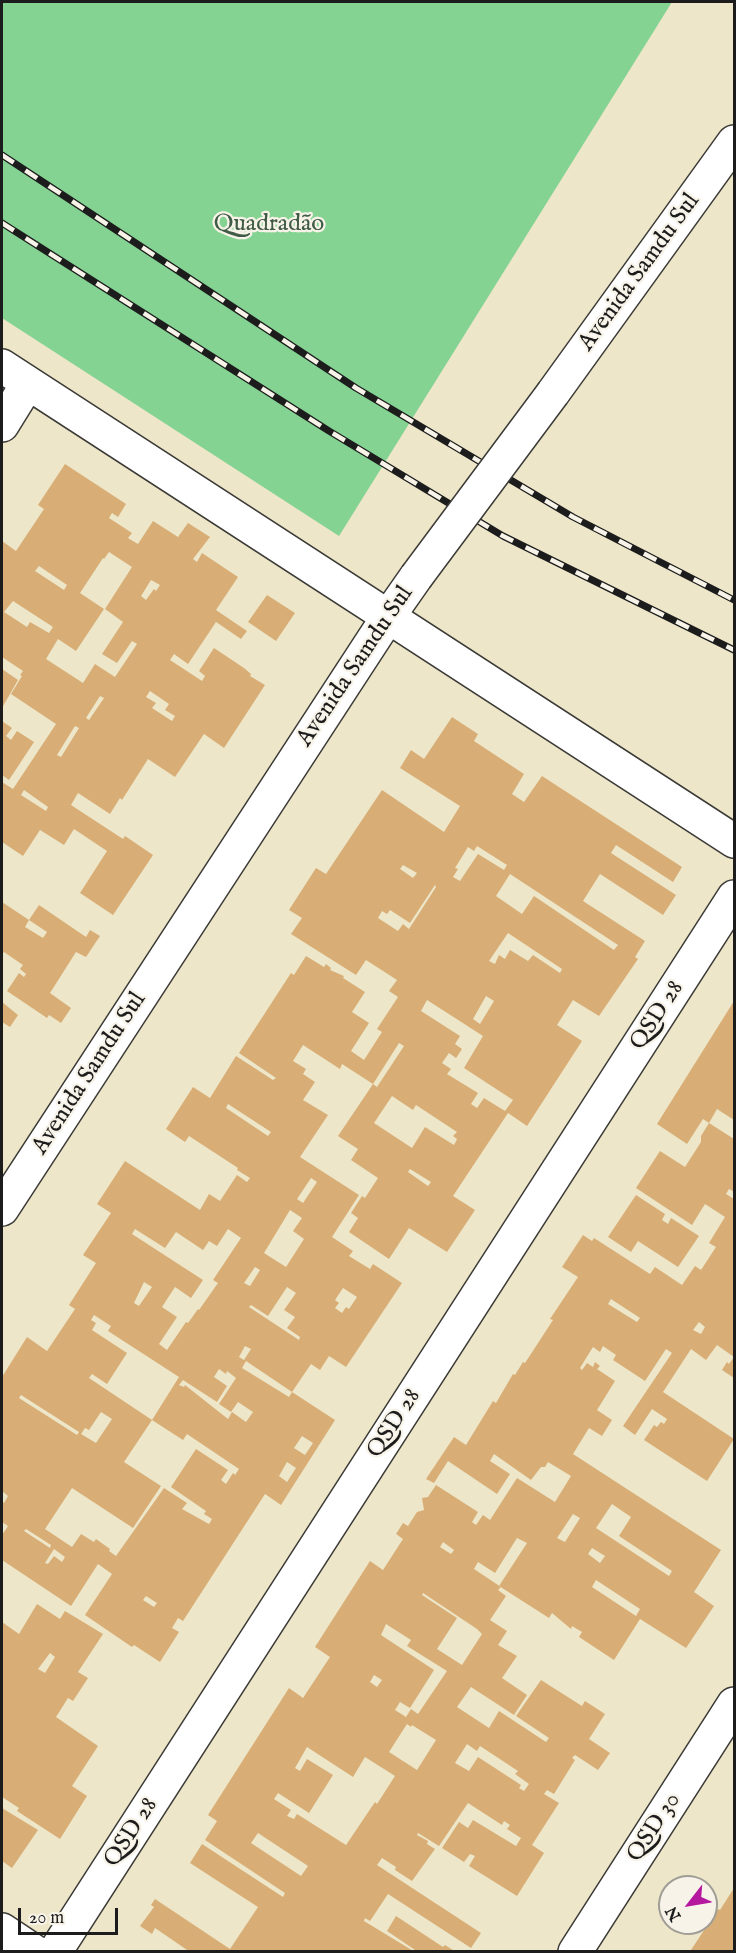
<!DOCTYPE html>
<meta charset="utf-8">
<style>
body{margin:0}
#map{position:relative;width:736px;height:1953px;overflow:hidden;background:#ede6c9;font-family:"IM FELL English",serif}
canvas{display:block}
.frame{position:absolute;inset:0;border:3px solid #1c1c1c;pointer-events:none}
.north{position:absolute;left:658px;top:1875px;width:60px;height:60px;box-sizing:border-box;background:#f7f3e8;border:2px solid #9f9d96;border-radius:50%;rotate:239deg;font-size:16px;font-weight:700;line-height:24px;text-align:center;color:#1c1c1c}
.north::after{content:'';display:block;margin:auto;width:21px;height:27px;background:#b5179e;clip-path:polygon(50% 0,100% 100%,50% 72%,0 100%)}
.scale{position:absolute;left:18px;top:1908px;width:100px;height:27px;box-sizing:border-box;border:3px solid #1c1c1c;border-top:0;padding-left:8px;font-size:18px;line-height:21px;white-space:nowrap;color:#1c1c1c;-webkit-text-stroke:4px #f7f3e8;paint-order:stroke}
</style>
<div id="map">
<canvas width="736" height="1953"></canvas>
<div class="frame"></div>
<div class="north">N</div>
<div class="scale">20 m</div>
</div>
<script>
const c = document.querySelector('canvas').getContext('2d');
c.lineJoin = 'round';
function fillPath(path, color) {
  c.fillStyle = color;
  c.fill(path, 'evenodd');
}
function stroke(path, color, width, dash) {
  c.strokeStyle = color;
  c.lineWidth = width;
  c.lineCap = dash ? 'butt' : 'round';
  c.setLineDash(dash || []);
  c.stroke(path);
}
function label(font, color, halo, rows, align = 'center') {
  c.font = font + ' "IM FELL English",serif';
  c.lineWidth = 4.5;
  c.setLineDash([]);
  c.textBaseline = 'middle';
  c.strokeStyle = halo;
  c.fillStyle = color;
  for (const [text, x, y, turn = 0] of rows) {
    c.save();
    c.translate(x, y);
    c.rotate((+turn || 0) * Math.PI / 180);
    c.textAlign = isNaN(turn) ? turn : align;
    if (halo) c.strokeText(text, 0, 0);
    c.fillText(text, 0, 0);
    c.restore();
  }
}
const green = new Path2D(`
 M2,2H672L339,536L2,318Z`);
const building = new Path2D(`
 M65,464L126,504L118,517L112,513L109,518L132,533L128,538L138,544L153,521L178,537L188,523L210,537L193,559L197,562L202,553L238,577L216,610L247,631L241,639L216,622L188,664L174,654L170,660L202,681L205,676L199,671L214,648L244,668L251,674L250,676L265,685L224,748L204,734L175,777L148,759L122,800L120,798L110,814L78,793L71,805L123,839L125,836L153,855L113,915L80,893L107,851L74,829L64,845L40,830L23,856L2,842V782L13,789L56,724L11,694L22,676L20,675L23,671L2,657V541L16,551L44,509L38,505ZM109,552L132,567L105,609L123,622L102,654L117,663L132,641L137,644L115,677L95,664L83,683L46,659L58,639L76,651L104,609L80,593L103,558L104,559ZM39,566L67,585L64,590L35,571ZM151,580L160,585L156,591L154,589L146,600L141,596ZM13,601L53,627L49,633L30,622L27,627L4,612ZM150,691L169,704L165,710L175,716L172,721L152,708L156,703L146,697ZM100,696L104,698L89,720L86,718ZM75,726L79,728L61,757L57,755ZM24,790L48,807L46,811L21,795Z
 M267,595L295,613L276,641L248,622Z
 M2,669L18,680L2,708Z
 M452,717L478,734L474,741L524,774L512,794L524,802L542,776L682,867L673,882L616,845L611,853L676,895L663,915L600,874L583,901L645,941L635,957L638,959L599,1016L573,1000L557,1025L582,1041L527,1126L508,1113L453,1196L475,1210L447,1252L409,1228L389,1259L349,1232L358,1218L351,1213L362,1196L365,1198L378,1178L351,1160L358,1149L338,1136L373,1084L377,1087L404,1046L399,1043L373,1084L342,1064L340,1069L303,1045L293,1061L306,1069L303,1074L315,1082L303,1100L328,1115L300,1157L359,1195L332,1237L353,1251L349,1256L370,1269L373,1264L402,1283L346,1367L329,1356L320,1370L311,1364L292,1392L246,1361L242,1368L289,1397L292,1392L335,1420L281,1505L265,1494L183,1621L178,1618L172,1628L179,1632L160,1662L134,1645L132,1647L85,1615L112,1574L98,1564L71,1606L2,1560V1535L8,1526L2,1522V1501L4,1503L8,1496L2,1491V1377L27,1337L47,1351L75,1309L69,1305L96,1263L83,1255L111,1213L97,1204L125,1161L200,1210L209,1194L220,1201L237,1175L247,1182L250,1178L237,1170L238,1168L189,1136L185,1142L166,1129L193,1087L210,1098L236,1056L273,1080L276,1078L239,1053L291,973L294,975L306,956L324,967L326,964L331,968L330,970L344,976L343,978L365,992L352,1012L369,1023L351,1051L364,1060L382,1032L377,1029L398,997L389,991L397,980L366,960L356,975L291,934L302,918L289,910L316,868L326,874L382,790L444,832L460,806L400,768L411,750L424,759ZM477,846L507,865L504,870L478,854L460,881L453,877L458,869L455,868L468,847L474,851ZM403,865L417,873L413,878L400,869ZM510,874L618,945L614,950L534,896L522,914L496,896ZM435,885L436,887L409,929L403,924L398,931L378,918L382,911L387,914L390,910L410,923ZM508,933L562,969L560,973L533,955L528,961L510,950L505,959L499,955L495,964L489,961ZM486,996L494,1001L480,1024L473,1019ZM427,1000L483,1036L464,1068L513,1100L505,1111L484,1098L477,1108L471,1104L478,1093L447,1074L451,1069L442,1063L449,1053L456,1058L462,1049L455,1044L460,1036L421,1011ZM392,1096L413,1110L416,1105L457,1132L453,1136L457,1139L454,1145L425,1127L412,1148L374,1123ZM228,1104L271,1132L268,1136L226,1108ZM410,1169L431,1182L428,1186L408,1172ZM311,1178L317,1182L303,1203L297,1199ZM290,1210L302,1218L293,1231L304,1239L286,1267L264,1253ZM135,1229L165,1248L176,1232L203,1250L209,1241L217,1246L228,1229L241,1238L213,1280L218,1283L199,1310L198,1309L188,1323L186,1322L167,1350L159,1344L177,1317L162,1307L175,1287L191,1298L203,1280L132,1234ZM255,1267L260,1270L250,1286L244,1283ZM144,1282L152,1287L139,1306L134,1303ZM287,1287L296,1293L284,1310L295,1317L287,1328L300,1337L299,1340L249,1307L251,1305L268,1316ZM343,1288L357,1297L349,1309L346,1307L342,1313L335,1308L339,1303L335,1300ZM94,1315L111,1326L108,1331L179,1377L152,1420L183,1440L187,1434L239,1469L235,1475L233,1473L226,1484L221,1480L228,1470L196,1449L171,1487L206,1511L204,1514L212,1519L209,1524L182,1509L187,1503L164,1488L116,1556L109,1551L110,1549L96,1539L94,1542L81,1534L72,1547L45,1529L72,1488L133,1528L161,1486L124,1462L152,1420L89,1378L92,1374L107,1384L127,1353L92,1330L96,1323L91,1320ZM245,1346L251,1349L244,1360L239,1357ZM219,1369L226,1374L227,1371L236,1378L219,1404L231,1412L238,1402L253,1412L246,1422L232,1412L228,1419L185,1385L184,1387L179,1385L183,1380L217,1402L227,1386L214,1377ZM21,1395L79,1432L77,1435L19,1398ZM101,1412L112,1419L96,1443L81,1434L85,1428L89,1430ZM302,1436L313,1443L305,1455L294,1448ZM287,1462L296,1468L287,1482L279,1476ZM26,1529L51,1545L50,1548L24,1531ZM54,1549L65,1557L62,1562L54,1556L48,1564L45,1563ZM146,1596L157,1603L154,1607L143,1600Z
 M2,721L12,728L6,736L11,740L17,731L34,742L9,780L2,775Z
 M2,902L29,920L25,927L43,938L47,932L29,920L39,905L86,937L90,930L100,936L86,957L76,952L50,993L71,1008L61,1023L49,1015L47,1018L7,991L19,973L24,977L26,974L20,969L23,965L4,952L2,955Z
 M734,1001V1120L717,1109L709,1123L703,1119L687,1144L657,1124Z
 M2,1002L18,1015L10,1027L2,1022Z
 M709,1123L734,1139V1192L729,1189L726,1194L734,1199V1378L722,1370L727,1362L729,1364L734,1357L717,1345L706,1360L691,1349L663,1392L734,1439L707,1481L644,1440L654,1425L657,1427L661,1422L664,1424L667,1419L652,1409L635,1435L623,1426L672,1353L666,1349L645,1381L613,1360L616,1355L603,1346L600,1352L593,1347L580,1368L582,1370L587,1363L593,1367L595,1362L600,1366L597,1369L615,1381L597,1410L612,1420L602,1436L589,1428L573,1454L721,1550L694,1592L714,1606L686,1648L640,1619L614,1660L579,1637L582,1632L572,1626L571,1629L552,1613L549,1618L499,1586L527,1543L517,1538L495,1573L478,1562L474,1569L501,1587L498,1590L506,1596L490,1620L507,1631L498,1645L517,1656L502,1678L527,1695L514,1715L471,1687L457,1707L489,1728L499,1711L546,1742L549,1738L516,1716L541,1680L582,1706L585,1701L605,1714L589,1739L610,1753L598,1770L575,1755L572,1758L575,1760L554,1794L547,1790L544,1794L559,1803L532,1845L544,1853L517,1896L469,1866L475,1856L470,1854L464,1862L442,1848L459,1822L468,1828L473,1820L516,1846L521,1838L507,1829L510,1825L504,1821L502,1825L468,1803L439,1846L418,1833L417,1835L428,1841L427,1844L435,1849L412,1881L395,1870L396,1867L382,1858L377,1865L481,1933L471,1948L388,1894L370,1921L365,1918L364,1921L415,1952H190L155,1928L152,1934L140,1926L154,1907L151,1905L155,1899L230,1949L258,1907L190,1863L202,1844L283,1897L285,1893L205,1840L217,1821L208,1815L289,1688L303,1698L330,1657L315,1647L370,1561L383,1570L403,1539L396,1534L403,1523L408,1526L417,1512L424,1510L422,1498L428,1497L436,1485L478,1512L472,1522L476,1525L483,1515L490,1520L517,1478L555,1502L571,1476L548,1462L545,1467H541L531,1480L494,1454L490,1461L510,1474L497,1494L448,1461L434,1483L426,1479L454,1437L466,1445L493,1401L496,1403L513,1374L515,1375L523,1362L525,1363L553,1320L550,1319L578,1277L562,1267L583,1235L592,1241L594,1238L650,1274L655,1267L682,1285L695,1266L701,1270L716,1247L709,1243L725,1217L705,1204L692,1225L636,1188L660,1151L685,1167L701,1142V1136ZM611,1299L640,1318L637,1322L608,1304ZM699,1322L705,1327L701,1334L693,1330ZM612,1504L631,1517L619,1536L672,1571L669,1576L596,1528ZM573,1514L580,1518L565,1542L557,1538ZM443,1542L454,1550L451,1554L440,1547ZM592,1548L605,1556L600,1563L588,1554ZM596,1580L640,1609L636,1616L592,1587ZM423,1593L477,1629L482,1634L462,1665L437,1649L457,1618L422,1595ZM386,1624L411,1640L407,1646L447,1671L418,1714L411,1709L406,1717L395,1710L400,1702L410,1708L434,1670L381,1635ZM374,1675L382,1680L377,1687L370,1682ZM407,1724L411,1727L412,1725L436,1740L417,1770L389,1752ZM467,1744L477,1751L480,1746L518,1771L515,1774L529,1784L524,1791L519,1788L521,1785L478,1757L469,1771L455,1763ZM307,1747L353,1777L365,1757L395,1776L377,1804L375,1802L346,1845L297,1814L294,1819L287,1816L291,1810L274,1799L278,1793L309,1813L333,1775L307,1759L300,1771L295,1768ZM258,1833L308,1866L301,1876L251,1843Z
 M636,1195L665,1214L662,1220L668,1224L671,1218L699,1236L678,1267L638,1241L631,1252L608,1237Z
 M37,1604L60,1619L65,1611L103,1634L78,1672L88,1678L73,1701L68,1698L56,1717L98,1746L72,1786L87,1796L60,1839L17,1811L19,1808L2,1797V1622L19,1634ZM50,1653L55,1657L45,1673L38,1669Z
 M2,1808L38,1830L12,1868L2,1861Z
 M734,1888V1952L691,1950L718,1909L720,1910Z
 M396,1916L443,1947L445,1945L456,1952H418L387,1931Z`);
const minor = new Path2D(`
 M2,366L734,841
 M553,393L734,142
 M2,425L28,383
 M2,1209L388,617L416,577
 M2,1930L35,1952
 M55,1952L734,897
 M575,1952L734,1704`);
const rail = new Path2D(`
 M2,155L356,388L573,517L734,600
 M2,223L329,431L503,536L734,650`);
const minorBridge = new Path2D(`
 M416,577L553,393`);
const parkNames = [
 ["Quadradão",269,225]
];
const streetNames = [
 ["Avenida Samdu Sul",640,273,-54],
 ["Avenida Samdu Sul",356,667,-56],
 ["QSD 28",658,1016,-57],
 ["Avenida Samdu Sul",90,1074,-57],
 ["QSD 28",395,1424,-57],
 ["QSD 30",655,1828,-57],
 ["QSD 28",132,1833,-57]
];
fillPath(green, '#85d393');
fillPath(building, '#d8ae76');
stroke(minor, '#3b3a36', 36);
stroke(minor, '#fff', 33);
stroke(rail, '#1c1c1c', 7);
stroke(rail, '#f7f3e8', 4.5, [14]);
stroke(minorBridge, '#3b3a36', 36, []);
stroke(minorBridge, '#fff', 33);
label('24px', '#415c46', '#f7f3e8', parkNames);
label('24px', '#1c1c1c', '#f7f3e8', streetNames);
</script>
